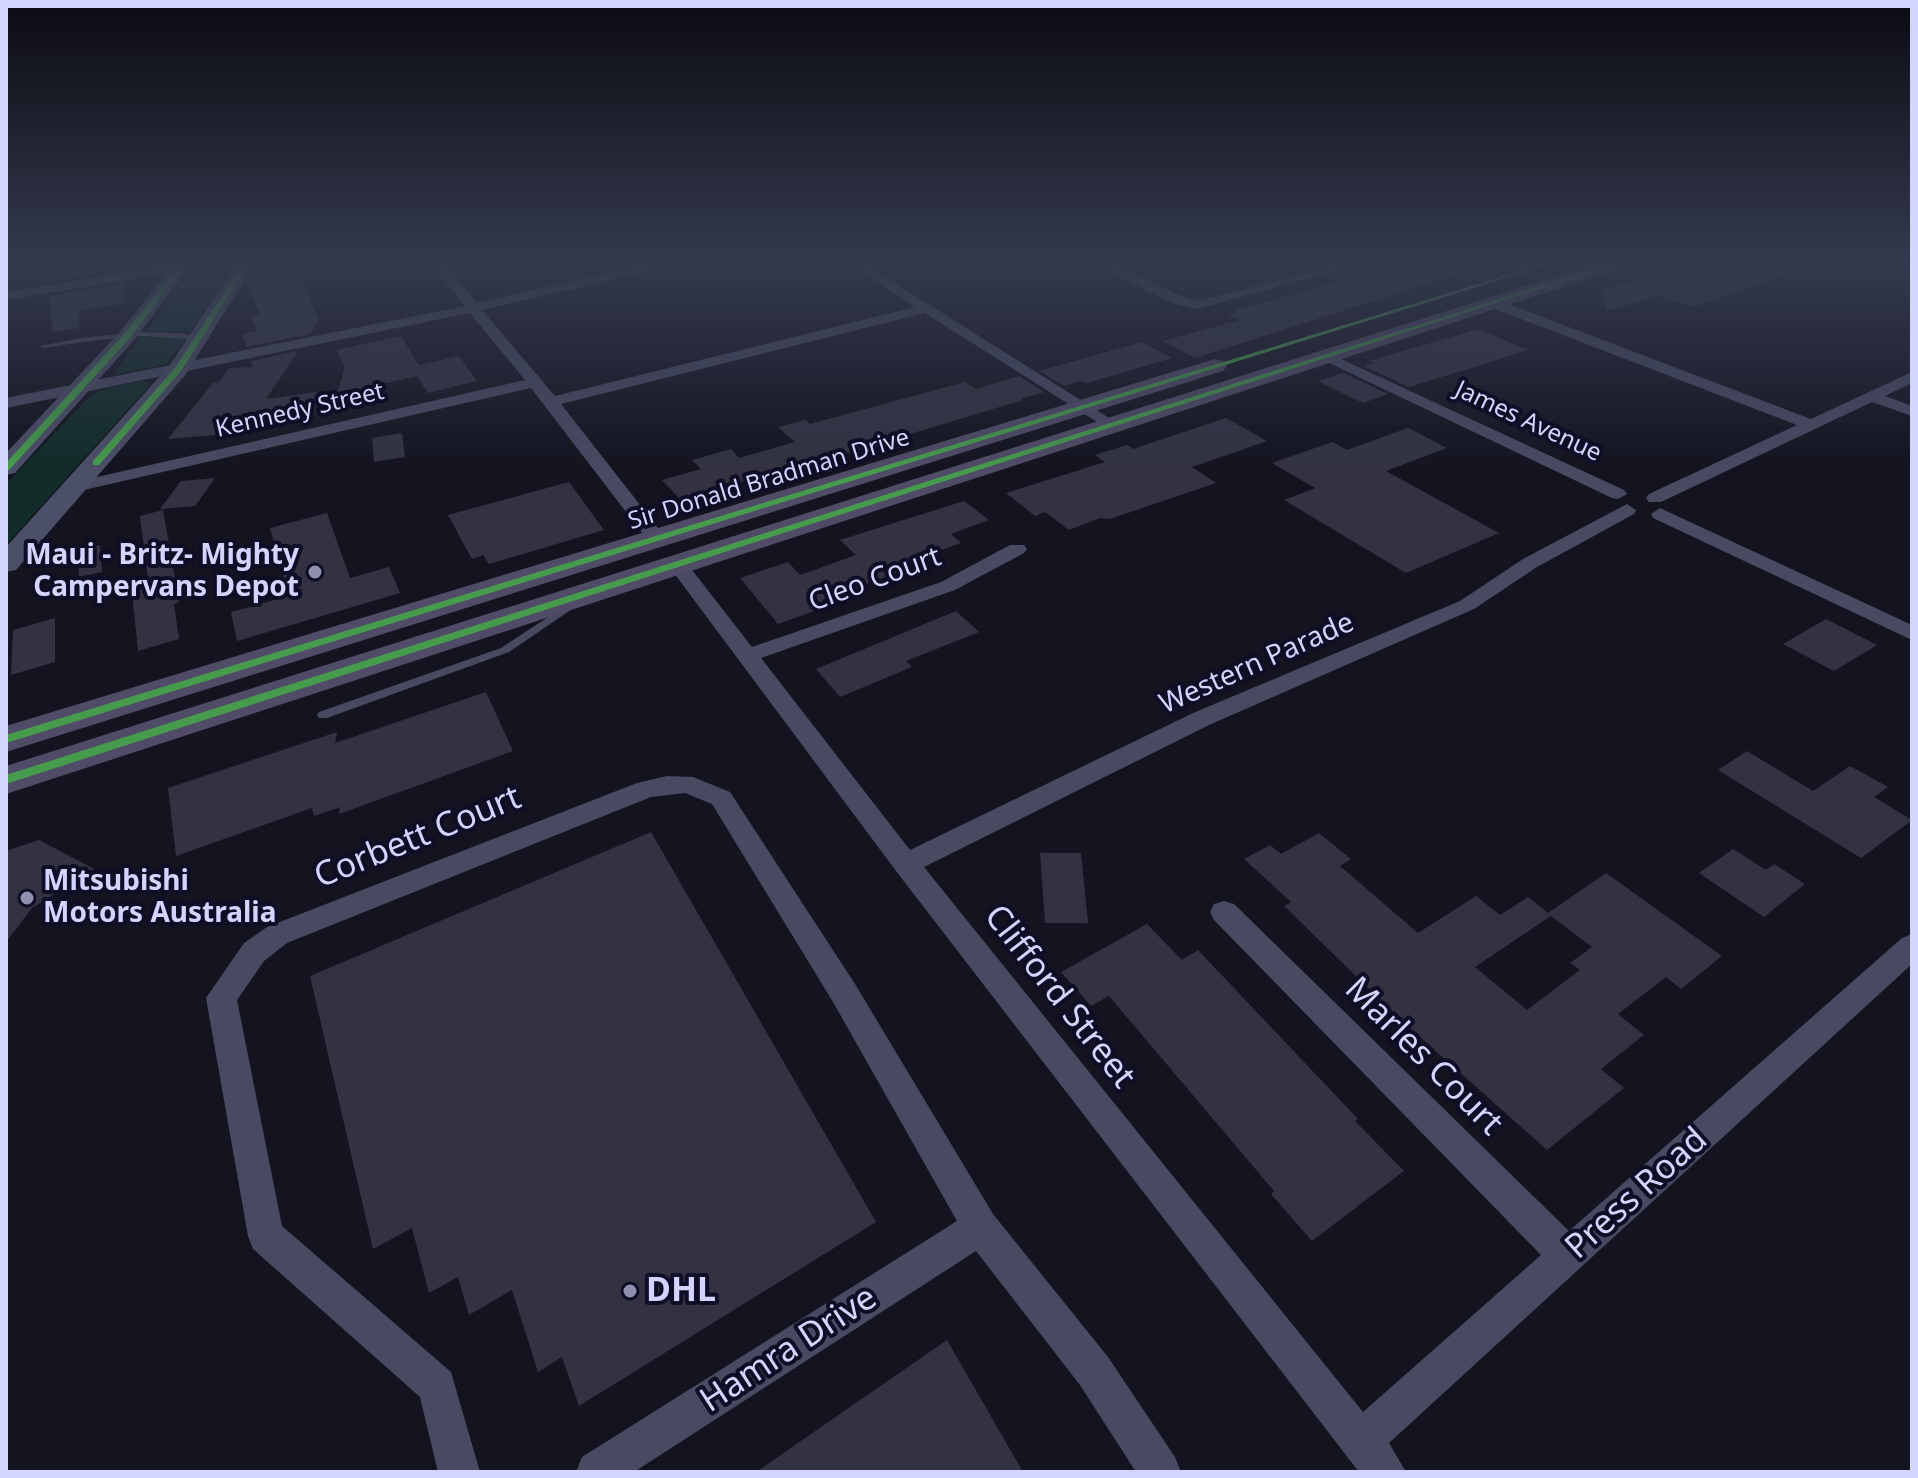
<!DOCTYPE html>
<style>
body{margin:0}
#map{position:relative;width:1918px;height:1478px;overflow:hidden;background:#141420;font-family:"Noto Sans",sans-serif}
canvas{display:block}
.frame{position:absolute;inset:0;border:8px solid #d3d4ff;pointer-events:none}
</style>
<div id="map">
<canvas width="1918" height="1478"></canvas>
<div class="frame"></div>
</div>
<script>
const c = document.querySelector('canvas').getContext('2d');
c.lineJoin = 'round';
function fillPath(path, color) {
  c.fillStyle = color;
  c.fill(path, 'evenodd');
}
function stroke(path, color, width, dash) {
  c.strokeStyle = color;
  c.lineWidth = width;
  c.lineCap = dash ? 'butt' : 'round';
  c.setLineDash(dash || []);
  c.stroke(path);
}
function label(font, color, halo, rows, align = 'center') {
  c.font = font + ' "Noto Sans",sans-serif';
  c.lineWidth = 8;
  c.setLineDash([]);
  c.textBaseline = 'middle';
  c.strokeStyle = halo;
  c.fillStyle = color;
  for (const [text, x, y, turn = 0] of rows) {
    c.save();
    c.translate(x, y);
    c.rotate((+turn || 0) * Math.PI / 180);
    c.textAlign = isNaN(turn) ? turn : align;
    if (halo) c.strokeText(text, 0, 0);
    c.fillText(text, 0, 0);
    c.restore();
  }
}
const green = new Path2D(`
 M195,265H235L191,332L146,331Z
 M142,335L183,337V343L166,364L113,375Z
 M142,381L149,382V386L6,545V484L91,395L110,387Z`);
const building = new Path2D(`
 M49,265H122L123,270L50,282Z
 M1399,265H1466L1467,271L1195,358L1163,341L1239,320L1228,315L1236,312L1233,311Z
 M1678,265H1802V268L1693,307L1657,295L1607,311L1600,291Z
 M292,267L297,269L319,320L310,334L246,347L242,334L257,331L251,316L260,314L247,281L252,274Z
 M124,283V303L80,311L78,328L52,332L50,296Z
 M1478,329L1529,350L1409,387L1364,366L1374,363L1369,361Z
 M401,336L419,365L459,356L477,381L428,393L417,376L369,387L366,399L334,403L345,367L336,350Z
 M1142,342L1172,358L1087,383L1079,381L1064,386L1039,371Z
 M298,351L266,399L317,392L314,415L252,424L247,432L168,439L213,383L219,382L229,368L253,367L251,361Z
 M1343,373L1388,394L1363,403L1318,381Z
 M1019,376L1044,392L1021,399L1023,400L817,462L679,498L662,480L701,469L692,460L731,449L739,458L795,442L778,427L805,420L810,424L965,382L976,389Z
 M1226,418L1267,441L1192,467L1216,483L1110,519L1100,518L1069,530L1045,512L1035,516L1006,493L1105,462L1095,455L1127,445L1133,449Z
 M1408,428L1447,448L1386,471L1499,533L1406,573L1284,500L1315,488L1272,463L1332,442L1347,450Z
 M402,433L405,457L374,462L372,438Z
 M215,478L195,506L160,509L181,481Z
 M569,482L604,530L489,564L483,555L472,559L448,515Z
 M964,501L989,520L951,534L961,543L924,556L929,561L822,600L828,606L778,624L740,578L788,562L800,575L856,555L840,540Z
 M163,510L179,602L174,604L179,639L138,651L132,592L149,588L140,516Z
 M327,513L350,578L389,567L400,593L237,641L231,612L289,596L270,528Z
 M100,545L102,572L79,577L78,550Z
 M956,611L979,632L906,661L912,667L840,697L816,669Z
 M55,618V662L11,675L13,630Z
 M1826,619L1877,645L1834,671L1783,644Z
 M486,692L513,751L339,814L340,807L314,816L312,808L176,856L168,788L337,732L335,743Z
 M1747,751L1813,791L1850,766L1888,787L1874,797L1912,820L1861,858L1718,770Z
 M651,832L876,1222L579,1406L562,1357L538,1372L512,1290L469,1315L458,1277L429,1293L412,1228L373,1249L310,976Z
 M1319,833L1351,859L1340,866L1418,933L1476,896L1500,915L1528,897L1548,913L1606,873L1722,956L1681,989L1666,977L1618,1014L1644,1035L1601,1069L1624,1088L1547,1150L1402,1021L1284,906L1291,902L1244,859L1270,845L1281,854ZM1551,916L1592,947L1570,963L1580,970L1527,1010L1475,967Z
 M39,840L94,869L32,908L6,942V851Z
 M1733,849L1766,870L1774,864L1805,884L1764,917L1699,873Z
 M1040,853H1081L1088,923H1045Z
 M1147,924L1182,960L1198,950L1358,1119L1355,1121L1404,1171L1312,1241L1271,1194L1274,1191L1109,996L1091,1006L1061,972Z
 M947,1340L1023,1472H756Z`);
const lane = new Path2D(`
 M141,332L180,333L203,338C193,341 155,336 140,336C107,338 76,343 44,348L40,346L82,338Z
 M571,602L575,603L576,605L575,607L509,652L327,718H319L317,715L319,712L501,648Z`);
const street = new Path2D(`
 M172,265L186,267L180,271L6,300V292Z
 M432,265H444L477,303L643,265H663L661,268L482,310L555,396L915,307L852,265H866L1122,426L1120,429H1108L925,313L561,404L666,538L656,544L649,542L531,388L75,492L66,487L75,482L525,380L470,313L6,408V398L465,306Z
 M1098,265C1131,263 1164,293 1197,301L1338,265H1357L1197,309L1171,303Z
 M1485,299H1495L1811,419L1912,372V383L1885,396L1912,406V416L1872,402L1661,502H1649L1646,498L1649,494L1797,425L1485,305Z
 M1328,353L1624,490L1627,494L1618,499L1612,498L1323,360V354Z
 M1627,504L1636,510L1634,514L1537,567L1474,609L1209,725L924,867L1363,1412L1541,1255L1214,920L1210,912L1214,904L1224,901L1234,904L1569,1231L1902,938L1912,934V964L1389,1443L1406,1472H1359L896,871L668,565L671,561H685L752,647L941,582L1010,545H1024L1027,549L1024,553L955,590L761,658L910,850L1193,713L1460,601L1523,559Z
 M1660,508L1912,625V640L1653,518L1651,514Z
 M667,776L693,777L730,792L855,984L993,1214L1108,1357L1175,1457L1181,1472H1136L1080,1385L976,1251L634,1472H576L582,1457L957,1221L833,1002L712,804L685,793L651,797L287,943L264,961L237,1000L282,1226L451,1372L480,1472H438L420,1397L253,1249L248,1236L206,998L244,943L267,927L637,783Z`);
const secondary = new Path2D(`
 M173,265H191L135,339L15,473L6,475V453L121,331Z
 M236,265H254L186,374L16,570L6,572V547L170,365Z`);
const primary = new Path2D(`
 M1592,265H1621L1618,269L6,794V766Z
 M1215,359L1223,361L1227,366L1223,371L6,752V726Z`);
const cycleway = new Path2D(`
 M179,265H185L131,337L9,470L6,471V463L125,333Z
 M242,265H248L181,371L99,465H93V461L175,368Z
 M1540,265H1548L6,743V735Z
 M1606,265H1614L6,784V775Z`);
const markers = [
 [315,572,8,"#9091b1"],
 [27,898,8,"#9091b1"],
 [630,1291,8,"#9091b1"]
];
const farStreetnames = [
 ["Kennedy Street",300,411,-13],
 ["James Avenue",1528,422,25],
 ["Sir Donald Bradman Drive",769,480,-17]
];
const poiNames = [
 ["Maui - Britz- Mighty",299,556],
 ["Campervans Depot",299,588],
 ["Mitsubishi",43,882,"left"],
 ["Motors Australia",43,914,"left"]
];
const streetNames = [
 ["Cleo Court",875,580,-20],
 ["Western Parade",1257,664,-24]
];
const nearStreetnames = [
 ["Corbett Court",418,838,-22],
 ["Clifford Street",1059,997,52],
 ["Marles Court",1423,1057,45],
 ["Press Road",1637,1194,-42],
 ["Hamra Drive",789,1350,-33]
];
const nearPoinames = [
 ["DHL",646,1291]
];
fillPath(green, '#112c29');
fillPath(building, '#323242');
fillPath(lane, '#484a61');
fillPath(street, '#484a61');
fillPath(secondary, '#4b4f67');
fillPath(primary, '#504b67');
fillPath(cycleway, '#469c4c');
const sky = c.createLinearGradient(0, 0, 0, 471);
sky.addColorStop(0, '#0b0b12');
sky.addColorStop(0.56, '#343a4e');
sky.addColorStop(1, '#343a4e00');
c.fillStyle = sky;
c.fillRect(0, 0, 1918, 471);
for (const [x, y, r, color] of markers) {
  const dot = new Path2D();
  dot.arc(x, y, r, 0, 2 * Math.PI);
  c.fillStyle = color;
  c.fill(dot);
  stroke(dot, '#0f0e26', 3);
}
label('24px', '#d3d4ff', '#0f0e26', farStreetnames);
label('bold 28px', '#d3d4ff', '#0f0e26', poiNames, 'right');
label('28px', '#d3d4ff', '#0f0e26', streetNames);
label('34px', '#d3d4ff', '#0f0e26', nearStreetnames);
label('bold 34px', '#d3d4ff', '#0f0e26', nearPoinames, 'left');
</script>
